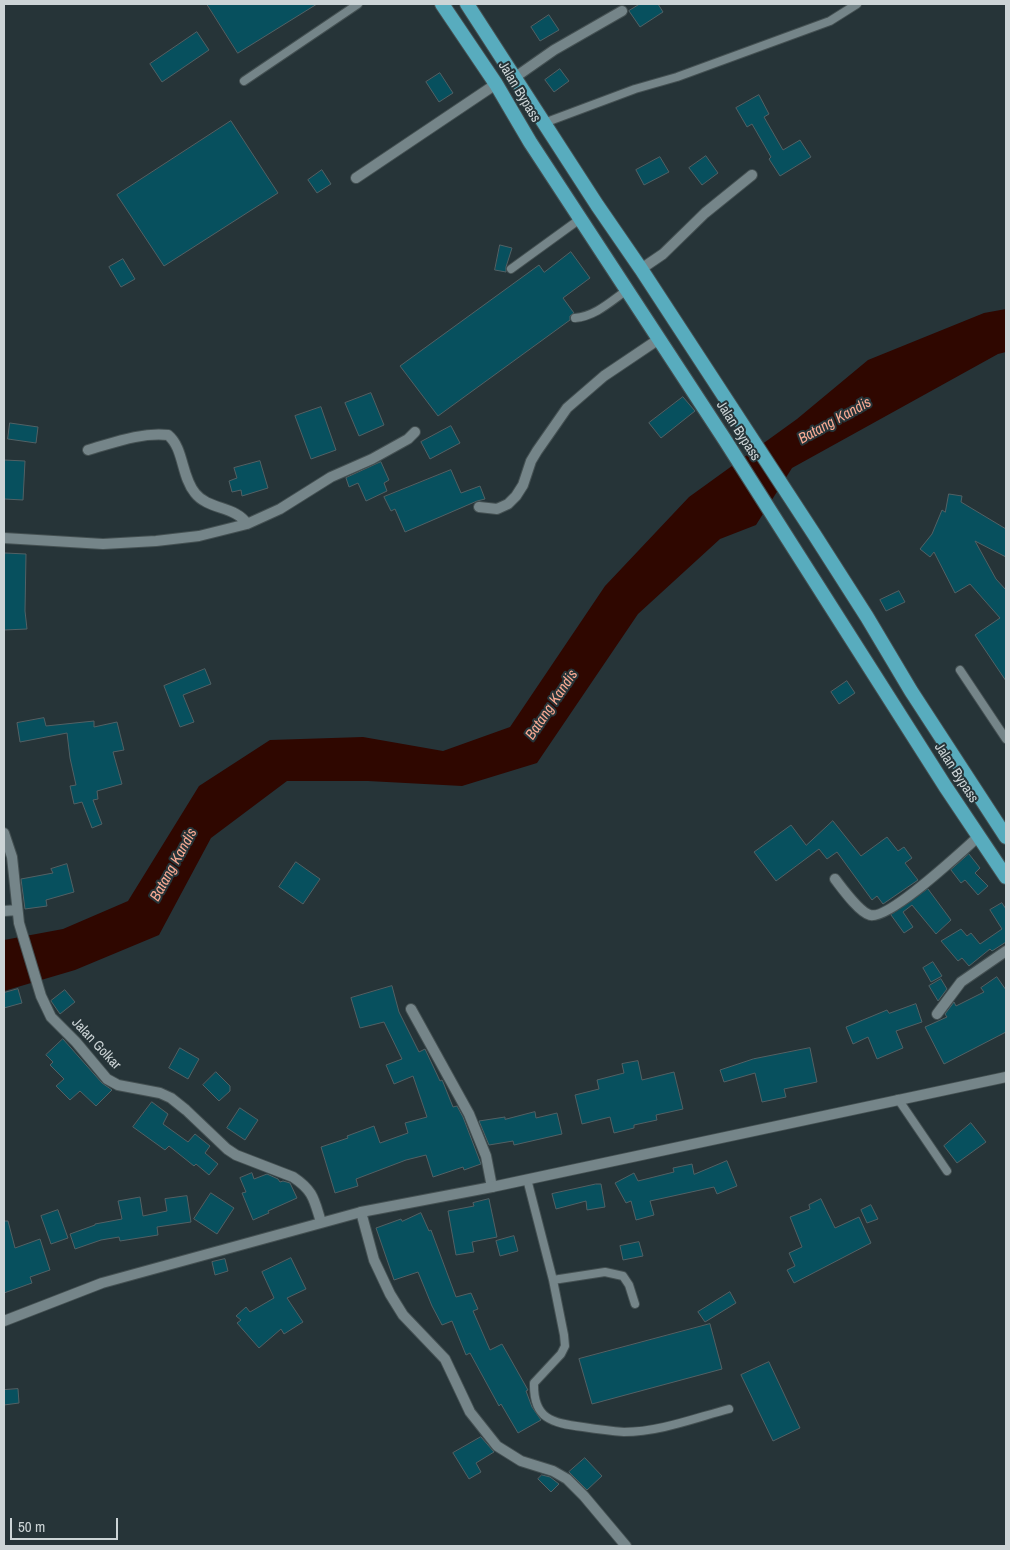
<!DOCTYPE html>
<style>
body{margin:0}
#map{position:relative;width:1010px;height:1550px;overflow:hidden;background:#263438;font-family:"Archivo Narrow",sans-serif}
canvas{display:block}
.frame{position:absolute;inset:0;border:5px solid #ccd4d6;pointer-events:none}
.scale{position:absolute;left:10px;top:1518px;width:108px;height:22px;box-sizing:border-box;border:2px solid #ccd4d6;border-top:0;padding-left:6px;font-size:15px;line-height:18px;white-space:nowrap;color:#ccd4d6;-webkit-text-stroke:4px #263438;paint-order:stroke}
</style>
<div id="map">
<canvas width="1010" height="1550"></canvas>
<div class="frame"></div>
<div class="scale">50 m</div>
</div>
<script>
const c = document.querySelector('canvas').getContext('2d');
c.lineJoin = 'round';
function fillPath(path, color) {
  c.fillStyle = color;
  c.fill(path, 'evenodd');
}
function stroke(path, color, width, dash) {
  c.strokeStyle = color;
  c.lineWidth = width;
  c.lineCap = dash ? 'butt' : 'round';
  c.setLineDash(dash || []);
  c.stroke(path);
}
function label(font, color, halo, rows, align = 'center') {
  c.font = font + ' "Archivo Narrow",sans-serif';
  c.lineWidth = 4;
  c.setLineDash([]);
  c.textBaseline = 'middle';
  c.strokeStyle = halo;
  c.fillStyle = color;
  for (const [text, x, y, turn = 0] of rows) {
    c.save();
    c.translate(x, y);
    c.rotate((+turn || 0) * Math.PI / 180);
    c.textAlign = isNaN(turn) ? turn : align;
    if (halo) c.strokeText(text, 0, 0);
    c.fillText(text, 0, 0);
    c.restore();
  }
}
const water = new Path2D(`
 M1006,309V352L998,354L792,468L756,525L720,539L638,614L537,763L462,786L368,781H287L211,838L159,935L75,970L4,991V940L63,929L128,901L199,786L270,740L363,737L443,751L510,727L605,586L689,497L797,419L868,360L984,313Z`);
const building = new Path2D(`
 M207,4H317L238,53Z
 M640,4H658L663,12L640,27L629,11Z
 M549,15L559,30L540,41L531,27Z
 M197,32L209,50L162,82L150,64Z
 M560,69L569,81L554,92L545,80Z
 M440,73L453,93L439,102L426,82Z
 M759,95L769,114L764,117L783,150L800,140L811,157L780,176L769,159L771,157L752,124L747,127L736,108Z
 M231,121L278,193L164,266L117,195Z
 M706,156L718,173L702,185L689,168Z
 M660,157L669,172L644,185L636,170Z
 M322,170L331,184L317,193L308,180Z
 M500,245L512,248L506,267V272L495,270Z
 M571,252L590,278L563,298L574,313L570,316V320L438,416L400,366L539,265L544,272Z
 M123,259L135,279L121,287L109,267Z
 M371,393L384,425L359,436L345,403Z
 M683,397L695,411L661,438L649,423Z
 M321,407L336,450L311,459L295,416Z
 M10,423L38,427L36,443L8,439Z
 M451,426L460,443L430,459L421,442Z
 M4,460L25,461L23,500L4,499Z
 M260,461L268,488L242,496L241,490L232,492L229,481L237,478L234,468Z
 M381,462L389,480L384,483L387,491L366,501L358,483L349,487L346,478Z
 M451,470L461,493L480,486L485,499L477,501L405,532L395,509L391,511L384,497Z
 M949,494L962,496L961,502L1006,529V557L975,541L996,579L1006,590V681L975,635L1000,618L970,584L955,593L934,552L930,557L920,549L932,534L942,510L945,512Z
 M5,553L26,554L25,611L27,629L4,630Z
 M899,591L905,602L886,611L880,600Z
 M205,669L211,684L183,695L194,722L180,727L164,686Z
 M847,681L855,693L839,704L831,692Z
 M44,718L46,726L94,721V727L117,722L124,750L113,752L122,784L97,791L98,799L93,800L102,824L92,828L82,802L74,804L70,786L76,785L70,758L67,733L20,742L17,723Z
 M833,821L861,856L887,837L898,851L904,847L912,858L905,863L918,880L883,904L877,896L872,900L837,852L827,859L819,849L776,881L754,852L791,825L806,845Z
 M969,854L980,868L975,873L988,886L978,895L965,880L961,883L951,870Z
 M296,862L320,879L303,904L279,887Z
 M67,864L74,892L46,900L47,906L25,909L21,879L53,873L51,869Z
 M928,889L951,920L936,934L912,905L903,912L913,927L904,933L891,915Z
 M1002,903L1006,909V942L992,951L990,949L969,966L962,958L958,961L941,941L961,929L967,936L971,933L980,944L1002,929L990,910Z
 M933,962L942,976L931,982L923,968Z
 M997,977L1006,990V1032L944,1064L925,1027L947,1017L945,1014L954,1002L956,1006L984,992L981,988Z
 M941,979L947,989L938,1001L929,986Z
 M392,986L399,1012L419,1052L425,1049L440,1081L442,1080L443,1082L453,1107L457,1106L463,1117L481,1164L464,1170L463,1167L433,1177L426,1155L406,1160L356,1179L358,1186L335,1193L321,1147L348,1138L347,1136L374,1126L380,1143L408,1133L405,1123L427,1117L413,1076L394,1084L386,1065L402,1059L384,1022L360,1028L351,998Z
 M18,989L22,1003L4,1008V993Z
 M65,990L75,1002L60,1014L51,1001Z
 M916,1004L922,1022L896,1031L903,1048L877,1059L868,1037L853,1044L846,1027L887,1010L889,1013Z
 M63,1039L102,1083L112,1090L96,1106L80,1091L70,1100L56,1086L64,1079L50,1065L53,1062L46,1055Z
 M180,1048L199,1059L188,1079L169,1068Z
 M810,1048L817,1082L784,1089L786,1097L762,1102L755,1073L724,1082L720,1070L753,1059Z
 M638,1061L642,1080L674,1072L683,1109L656,1115L657,1120L634,1125V1128L614,1133L610,1117L582,1124L575,1095L599,1089L597,1080L624,1073L622,1064Z
 M216,1072L230,1086V1091L219,1101L203,1085Z
 M152,1102L168,1114L163,1124L188,1142L195,1134L210,1146L205,1153L218,1164L209,1175L196,1164L194,1166L169,1146L165,1150L133,1127Z
 M240,1108L258,1120L245,1140L227,1128Z
 M535,1112L536,1118L557,1113L562,1134L514,1145L513,1141L489,1145L479,1121L505,1117V1119Z
 M971,1123L986,1142L957,1163L944,1146Z
 M727,1161L737,1186L717,1194L714,1187L650,1201L654,1215L636,1220L631,1201L626,1203L615,1183L634,1173L638,1181L674,1172L673,1168L692,1164L694,1174Z
 M252,1173L254,1179L267,1174L278,1179L280,1182L283,1181L290,1183L297,1198L268,1211L269,1213L253,1220L242,1193L246,1192L240,1178Z
 M596,1184H601L605,1207L587,1210L586,1201L556,1209L552,1194Z
 M211,1193L234,1208L217,1234L194,1219Z
 M187,1196L191,1222L157,1227L158,1235L120,1241L119,1237L101,1240L75,1249L70,1234L95,1225V1224L122,1219L118,1201L140,1197L143,1216L167,1211L165,1199Z
 M489,1199L497,1237L472,1242L474,1252L456,1255L448,1211L474,1206L473,1203Z
 M821,1199L835,1228L859,1217L871,1243L794,1283L787,1270L795,1266L789,1253L802,1247L790,1217L810,1209L809,1205Z
 M871,1205L878,1219L867,1223L861,1210Z
 M58,1210L68,1238L51,1244L41,1216Z
 M421,1213L429,1231L431,1230L456,1297L471,1293L478,1309L473,1311L490,1350L502,1344L528,1390L526,1391L532,1407L541,1420L518,1433L501,1404L499,1406L470,1353L466,1355L452,1321L442,1325L432,1306L418,1272L394,1280L376,1228L401,1219L402,1221Z
 M4,1221H8L15,1248L40,1239L50,1270L30,1277L32,1283L4,1293Z
 M514,1236L518,1251L500,1256L496,1241Z
 M639,1242L643,1256L623,1260L620,1246Z
 M291,1258L306,1289L287,1298L303,1322L284,1334L281,1329L259,1348L237,1323L241,1320L236,1316L246,1307L250,1312L274,1298L262,1272Z
 M225,1259L228,1271L215,1275L212,1262Z
 M730,1292L736,1303L705,1322L698,1312Z
 M710,1324L722,1369L592,1404L579,1359Z
 M769,1362L800,1428L773,1441L741,1375Z
 M18,1389L19,1403L4,1405V1390Z
 M481,1437L494,1452L476,1463L481,1472L469,1479L453,1453Z
 M585,1458L602,1476L587,1490L569,1472Z
 M542,1475L550,1477L559,1484L551,1492L538,1479Z`);
const service = new Path2D(`
 M244,81L358,4
 M544,123L635,89L677,77L830,21L857,4
 M511,269L580,219
 M575,318C596,316 611,301 627,290
 M960,670L1006,739
 M898,1099L947,1171
 M527,1179L553,1280L564,1335L565,1346L561,1354L534,1383C533,1419 552,1423 583,1427C596,1429 611,1431 624,1432C659,1432 695,1418 729,1409
 M553,1280L605,1272L623,1276L629,1285L635,1304`);
const minor = new Path2D(`
 M514,78L554,50L622,11
 M356,178L496,84
 M641,269L663,254L705,213L752,175
 M88,450C113,443 141,432 168,435C184,448 181,476 195,493C208,510 236,506 247,524
 M479,507L497,509L508,504L516,496L523,485L531,461L537,451L567,408L604,376L659,339
 M4,538L103,544L156,541L199,536L247,524L280,509L331,477L372,459L408,439L415,432
 M4,833L12,857L19,923L41,996L51,1017L76,1042L107,1079L118,1085L160,1093L171,1098L186,1110L227,1149L236,1155L293,1177C314,1191 314,1200 321,1222
 M835,879C842,888 859,912 870,915C889,920 961,852 978,837
 M4,911L17,910
 M411,1009L469,1114L486,1156L492,1187
 M937,1014L961,982L1006,951
 M361,1212L374,1260L390,1294L403,1315L445,1359L470,1412L497,1446L521,1461L553,1471L567,1479L584,1496L626,1546`);
const tertiary = new Path2D(`
 M4,1321L102,1283L361,1212L492,1187L1006,1077`);
const trunk = new Path2D(`
 M442,4L496,84L530,142L725,440L945,786L1006,877
 M467,4L597,205L641,269L814,534L867,617L911,691L1006,837`);
const streetNames = [
 ["Jalan Bypass",519,92,59],
 ["Jalan Bypass",738,431,57],
 ["Jalan Bypass",956,773,57],
 ["Jalan Golkar",96,1044,47]
];
const waterNames = [
 ["Batang Kandis",835,421,-29],
 ["Batang Kandis",552,705,-56],
 ["Batang Kandis",174,865,-61]
];
fillPath(water, '#2f0700');
fillPath(building, '#07505e');
stroke(building, '#526165', 1);
stroke(service, '#445052', 10);
stroke(minor, '#445052', 12);
stroke(tertiary, '#445052', 12);
stroke(trunk, '#445052', 16);
stroke(service, '#758589', 8);
stroke(minor, '#758589', 10);
stroke(tertiary, '#758589', 10);
stroke(trunk, '#58acbe', 14);
label('14px', '#ccd4d6', '#263438', streetNames);
label('italic 15px', '#f9ab94', '#263438', waterNames);
</script>
